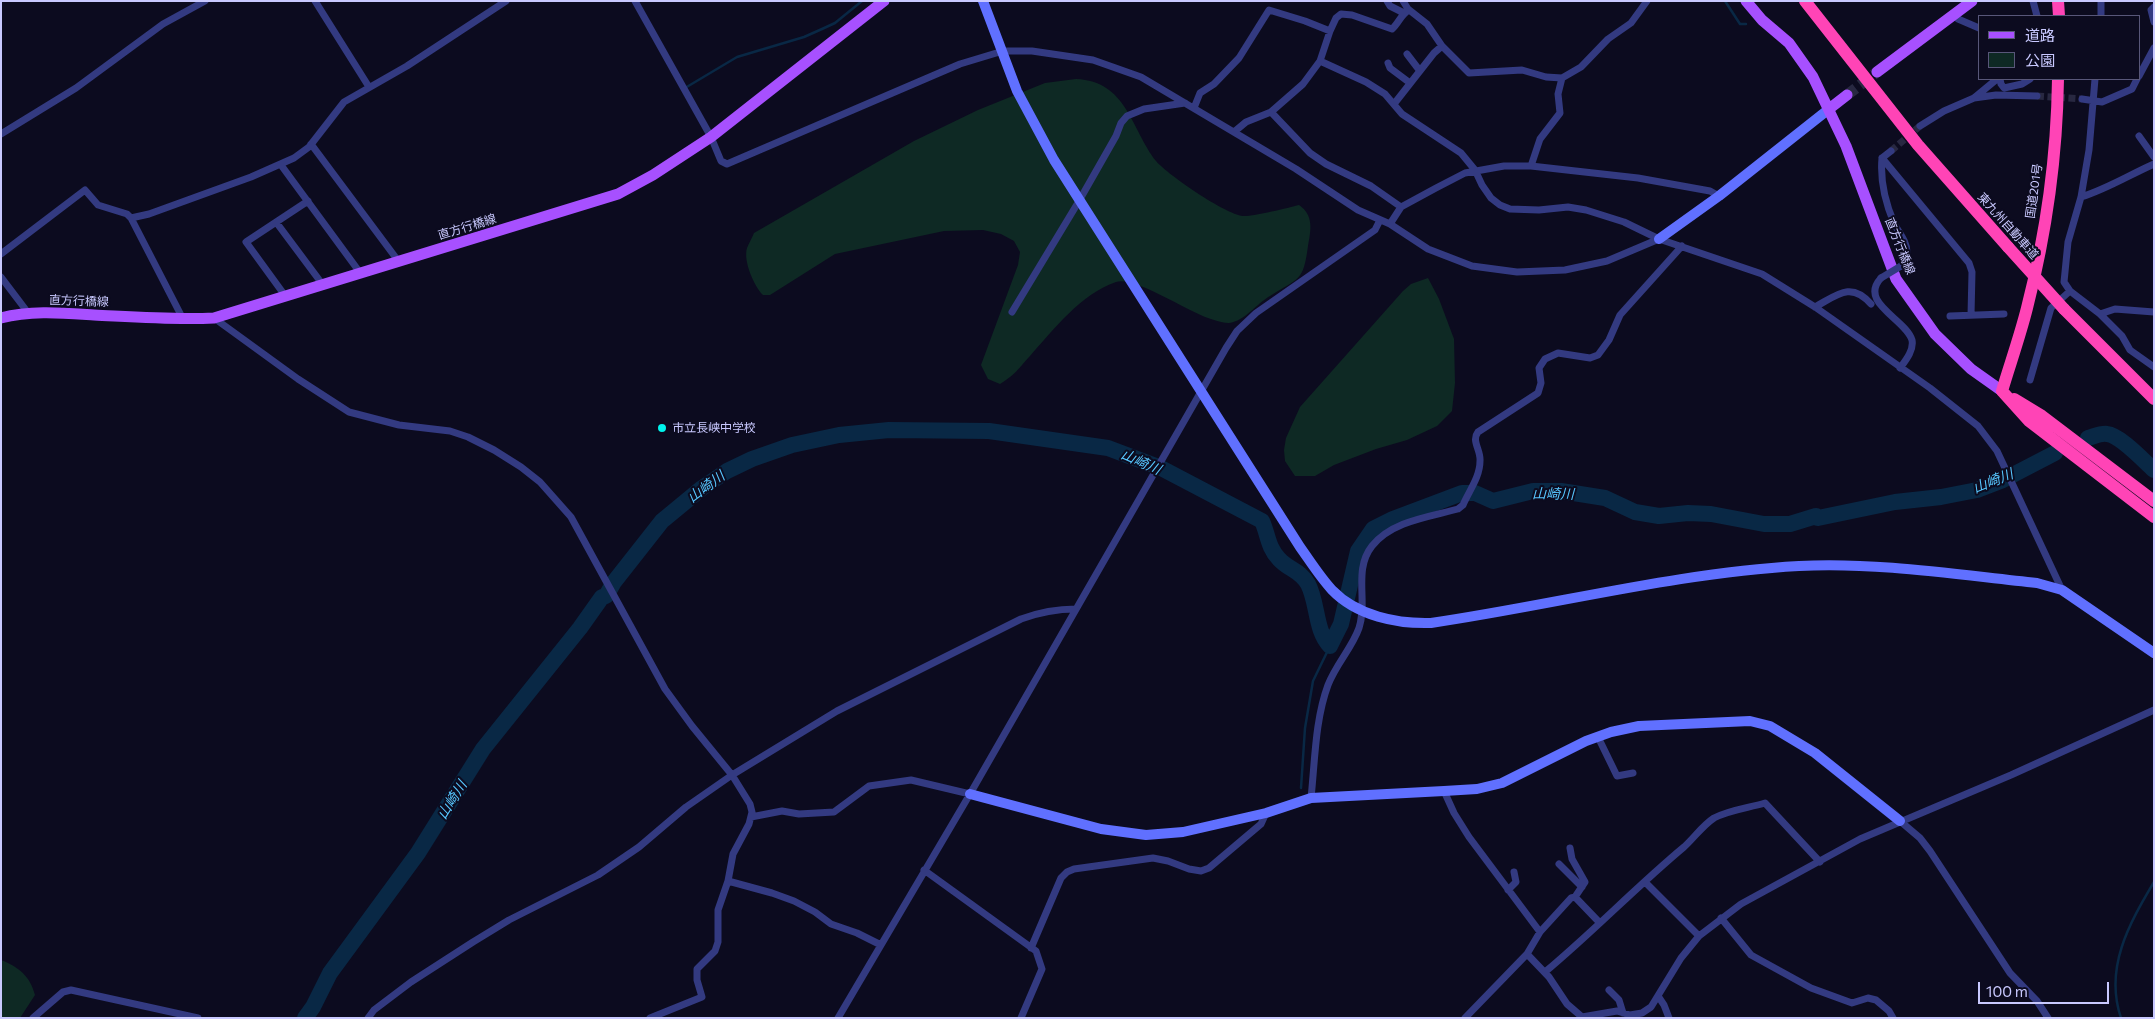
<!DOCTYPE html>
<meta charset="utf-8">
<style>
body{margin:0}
#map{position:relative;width:2155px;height:1019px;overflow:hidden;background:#0c0b1f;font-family:Commissioner,"Noto Sans JP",sans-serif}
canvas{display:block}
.frame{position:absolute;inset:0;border:2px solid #c9c9ff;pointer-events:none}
.legend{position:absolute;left:1978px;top:15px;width:162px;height:65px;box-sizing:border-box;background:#0c0b1f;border:1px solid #585779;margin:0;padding:6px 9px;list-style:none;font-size:15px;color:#c9c9ff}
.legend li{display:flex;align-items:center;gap:10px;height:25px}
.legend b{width:25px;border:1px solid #585779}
.scale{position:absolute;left:1978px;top:982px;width:131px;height:22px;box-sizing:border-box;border:2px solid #c9c9ff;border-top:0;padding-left:6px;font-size:15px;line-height:18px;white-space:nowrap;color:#c9c9ff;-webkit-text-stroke:4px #0c0b1f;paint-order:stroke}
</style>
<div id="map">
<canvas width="2155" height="1019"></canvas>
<div class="frame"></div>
<ul class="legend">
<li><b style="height:6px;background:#a750ff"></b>道路</li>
<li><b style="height:14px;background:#0e2924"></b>公園</li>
</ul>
<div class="scale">100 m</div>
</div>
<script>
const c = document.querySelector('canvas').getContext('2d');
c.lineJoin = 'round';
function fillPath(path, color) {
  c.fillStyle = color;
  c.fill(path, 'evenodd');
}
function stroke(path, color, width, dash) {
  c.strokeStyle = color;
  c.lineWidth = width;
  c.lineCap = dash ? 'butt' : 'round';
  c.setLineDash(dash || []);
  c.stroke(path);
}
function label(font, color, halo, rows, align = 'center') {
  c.font = font + ' Commissioner,"Noto Sans JP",sans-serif';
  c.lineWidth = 4;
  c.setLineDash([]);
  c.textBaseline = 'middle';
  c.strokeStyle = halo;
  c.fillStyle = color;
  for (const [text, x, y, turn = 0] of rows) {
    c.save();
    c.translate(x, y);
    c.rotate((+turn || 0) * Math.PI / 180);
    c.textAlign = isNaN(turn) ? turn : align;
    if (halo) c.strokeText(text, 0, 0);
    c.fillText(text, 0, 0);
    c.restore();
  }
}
const green = new Path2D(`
 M1076,79C1127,81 1131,129 1156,161C1168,175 1225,214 1243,216C1251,217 1288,208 1299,205C1314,215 1311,230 1308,246C1303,283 1299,277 1270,296C1256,304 1245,321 1229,323C1224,323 1218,321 1214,320C1190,314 1136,276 1116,282C1081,294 1054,329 1030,356C1018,369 1016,374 1000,384L988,379L981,365L1018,265L1020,252L1014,241L1001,234L983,230L944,231L835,254L770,295H763C754,286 743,261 747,248C749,243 752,238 754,233L914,141L978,110L1045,83Z
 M1428,278L1439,299L1454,339L1455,383L1452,411L1437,426L1407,440L1376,449L1334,465L1315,476H1295L1285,461L1284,450L1286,438L1300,407L1403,291L1411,284Z
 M1,960C19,967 30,976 35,995L20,1018H1Z`);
const stream = new Path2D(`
 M1725,1L1740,24H1746
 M685,88L737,57L804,37L822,29L835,23L862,1
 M1301,788L1305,728L1313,681L1330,646
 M2121,1018C2104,968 2129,924 2154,882`);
const river = new Path2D(`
 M2088,438C2095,436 2101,433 2107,434C2120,435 2144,461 2154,470
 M305,1018L313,1007L330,973L418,853L483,749L580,628L602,597L606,596L614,582L662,521L702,488L727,471L752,459L792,445L839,435L889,430L989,431L1108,448L1161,468L1262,521C1268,534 1268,548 1279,559C1289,570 1300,570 1308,584C1318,603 1315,631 1330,646L1341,624L1358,551L1373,529L1393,519L1462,493H1475L1493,501L1533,491H1561L1605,498L1635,512L1659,516L1688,513L1711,514L1764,524H1790L1816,516L1818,518L1895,502L1941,497L1977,490L2003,480L2055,453`);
const streetTunnel = new Path2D(`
 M2037,96L2082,99
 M1891,151L1920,126`);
const primaryTunnel = new Path2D(`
 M1847,95L1877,72`);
const street = new Path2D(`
 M315,1L369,87
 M635,1L711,137L721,161L727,164L960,64L1003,51H1032L1093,60L1141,77L1296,169L1358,210L1390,224L1428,249L1472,266L1517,272L1565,270L1607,261L1659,239
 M1387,1L1390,6L1404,13
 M1403,1L1408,9L1427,24L1442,46L1469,73L1522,70L1546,77L1562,78L1581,67L1608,39L1631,23L1647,1
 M2033,1L2037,16
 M2154,7L2151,10L2154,22
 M1953,15L1958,19L1979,28
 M2101,16V1
 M1330,31L1336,18L1341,14L1352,15L1392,29C1399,23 1401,14 1409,10
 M1407,54L1420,71
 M1320,61L1366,82L1385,94L1402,114L1461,153L1475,170L1482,185L1491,198L1500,205L1510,209L1539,210L1568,207L1586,210L1624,222L1659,239L1762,274L1815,307L1930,388L1978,426L1997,451L2062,590
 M1388,63L1390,68L1410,83
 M2139,76L2154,48
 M2000,79L2001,84L2004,88L2022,84L2030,79
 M2095,79L2089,150L2081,197L2068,242L2064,282L2070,291L2100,314L2122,336L2130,350L2154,367
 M1974,98L1996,95L2037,96
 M2082,99L2102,102L2132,89L2137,79
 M1394,104L1434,53L1442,46
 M1194,108L1200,93L1214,84L1239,58L1269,10L1305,21L1330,31L1320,61L1303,84L1271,112L1246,122L1234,132
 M1271,112L1310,153L1326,164L1371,186L1401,207
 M1920,126L1944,111L1974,98L1997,79
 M1,134L76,88L163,24L205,1
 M2139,136L2154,157
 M311,144L399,262
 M1891,151L1882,158L1969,263L1972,272L1971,315
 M1882,158C1880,180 1885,202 1894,223C1898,232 1907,241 1907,252C1908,257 1905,262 1901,266
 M281,165L361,274
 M1531,166L1540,139L1560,113L1558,94L1562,78
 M2081,197C2107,189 2129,175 2154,164
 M131,218L149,214L251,177L294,158L309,147L344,102L407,66L506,1
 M276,222L323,285
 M1390,224L1401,207L1436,188L1465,173L1504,166H1531L1638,178L1710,191L1719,196
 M1,254L85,190L98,205L127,214L131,218L183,319
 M1,277L29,314
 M1881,278C1858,303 1906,319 1912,340C1914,350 1906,360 1900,368
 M286,297L246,242L308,201
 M1815,307C1837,295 1851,281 1871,304
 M1012,312L1079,201L1116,136L1121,123L1127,116L1144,109L1185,103
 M2100,314L2115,309L2154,312
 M1950,316L2004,314
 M214,318L298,379L349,412L399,425L450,431L468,437L494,450L521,467L540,482L571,517L665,689L692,726L732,775L750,804L752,812L749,824L733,854L728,881L718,910V942L715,951L697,969V980L702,997L650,1018
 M2030,380L2051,308L2070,291
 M1598,737L1617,776L1633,773
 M1444,791L1454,813L1469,837L1540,932L1527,954L1465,1018
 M1311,798C1315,761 1315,720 1328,685C1336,664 1352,648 1359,628C1368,601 1353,570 1372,546C1392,521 1429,517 1458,509L1463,505C1469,491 1480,477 1480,461C1481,450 1471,441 1478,432L1538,393L1541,383L1539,368L1545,359L1558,353L1590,358L1598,355L1609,340L1620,315L1682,246
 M751,817L782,811L799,814L834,812L869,786L911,780L970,794
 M1900,821L1920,838L1930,851L2010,973L2037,1001L2048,1018
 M1570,848L1572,859L1585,882L1575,897
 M1559,864L1582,887
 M924,870L1036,951L1042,969L1021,1018
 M728,881L772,893L794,901L815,912L831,924L857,933L881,945
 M1645,882L1699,936
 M1508,890L1516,882L1514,872
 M1721,918L1751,955L1811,988L1852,1003L1868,998L1876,1000L1889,1011L1893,1018
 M1540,932L1571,898L1575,897L1599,922
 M1031,948L1061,878L1067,872L1074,869L1153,858L1168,861L1189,869L1201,871L1209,868L1261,824L1266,813
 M1527,954L1549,977L1567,1004L1582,1017L1617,1011L1630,1015L1642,1013L1651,1007L1681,958L1699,936L1741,904L1860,839L2011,775L2154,710
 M1545,972C1593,932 1636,887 1684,847C1694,838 1702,826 1714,818C1729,810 1748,808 1765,803L1820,862
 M1609,990L1619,1000L1623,1013
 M1658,996L1664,1005L1669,1018
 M33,1018L63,992L71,990L198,1018
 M368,1018L374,1010L411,982L473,942L509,920L598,875L639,847L686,807L732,775L837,711L1021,619C1040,612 1056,609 1076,609
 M838,1018L970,794L1226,348L1237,331L1256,313L1375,230L1380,220`);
const secondary = new Path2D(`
 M983,1L1017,91L1054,160L1300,547C1310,561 1320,577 1332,590C1357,616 1397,624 1431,623C1554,605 1675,573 1799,566C1878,562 1959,575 2037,583L2062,590L2154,653
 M1659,239L1719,196L1829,109
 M970,794L1101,829L1146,835L1183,832L1266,813L1311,798L1444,791L1477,789L1502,783L1586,741L1611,732L1639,726L1750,721L1770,726L1815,753L1900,821`);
const primary = new Path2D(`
 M1746,1L1762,20L1789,43L1813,77L1846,146L1896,279L1935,334L1971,369L2002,391
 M1877,72L1972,1
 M1829,109L1847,95
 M1,318C31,310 63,313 94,315C134,317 174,320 214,318L618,194L653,175L711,137L884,1`);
const highway = new Path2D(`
 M1805,1L1918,145L2008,247
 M2058,1L2059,16
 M2064,309L2154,399
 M2002,391C2010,364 2020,336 2027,308C2046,234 2057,155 2058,79
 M2002,391L2029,421L2154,517
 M2014,399L2042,416L2154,501`);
const streetBridge = new Path2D(`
 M1881,278L1901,266`);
const highwayBridge = new Path2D(`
 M2008,247L2064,309`);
const markers = [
 [662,428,5,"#00f4ec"]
];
const streetNames = [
 ["国道201号",2034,191,-82],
 ["東九州自動車道",2008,226,48],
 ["直方行橋線",467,227,-17],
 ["直方行橋線",1900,246,68],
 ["直方行橋線",79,301,2]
];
const poiNames = [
 ["市立長峡中学校",672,428]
];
const waterNames = [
 ["山崎川",1141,462,24],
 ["山崎川",1993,481,-22],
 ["山崎川",706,487,-37],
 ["山崎川",1553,494,1],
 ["山崎川",452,800,-58]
];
fillPath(green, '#0e2924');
stroke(stream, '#092845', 2.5);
stroke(river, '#092845', 16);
stroke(streetTunnel, '#282841', 7, [7, 3.5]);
stroke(primaryTunnel, '#282841', 11, [11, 5.5]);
stroke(street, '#333a81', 7);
stroke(secondary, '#6070ff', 10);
stroke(primary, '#a750ff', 11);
stroke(highway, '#ff44b6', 12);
stroke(streetBridge, '#333a81', 7);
stroke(highwayBridge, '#ff44b6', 12);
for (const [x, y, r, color] of markers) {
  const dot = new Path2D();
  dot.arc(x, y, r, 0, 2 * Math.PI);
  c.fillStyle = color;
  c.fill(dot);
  stroke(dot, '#0c0b1f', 2);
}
label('12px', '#c9c9ff', '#0c0b1f', streetNames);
label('12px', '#c9c9ff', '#0c0b1f', poiNames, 'left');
label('italic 14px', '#57c7ff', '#0c0b1f', waterNames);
</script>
